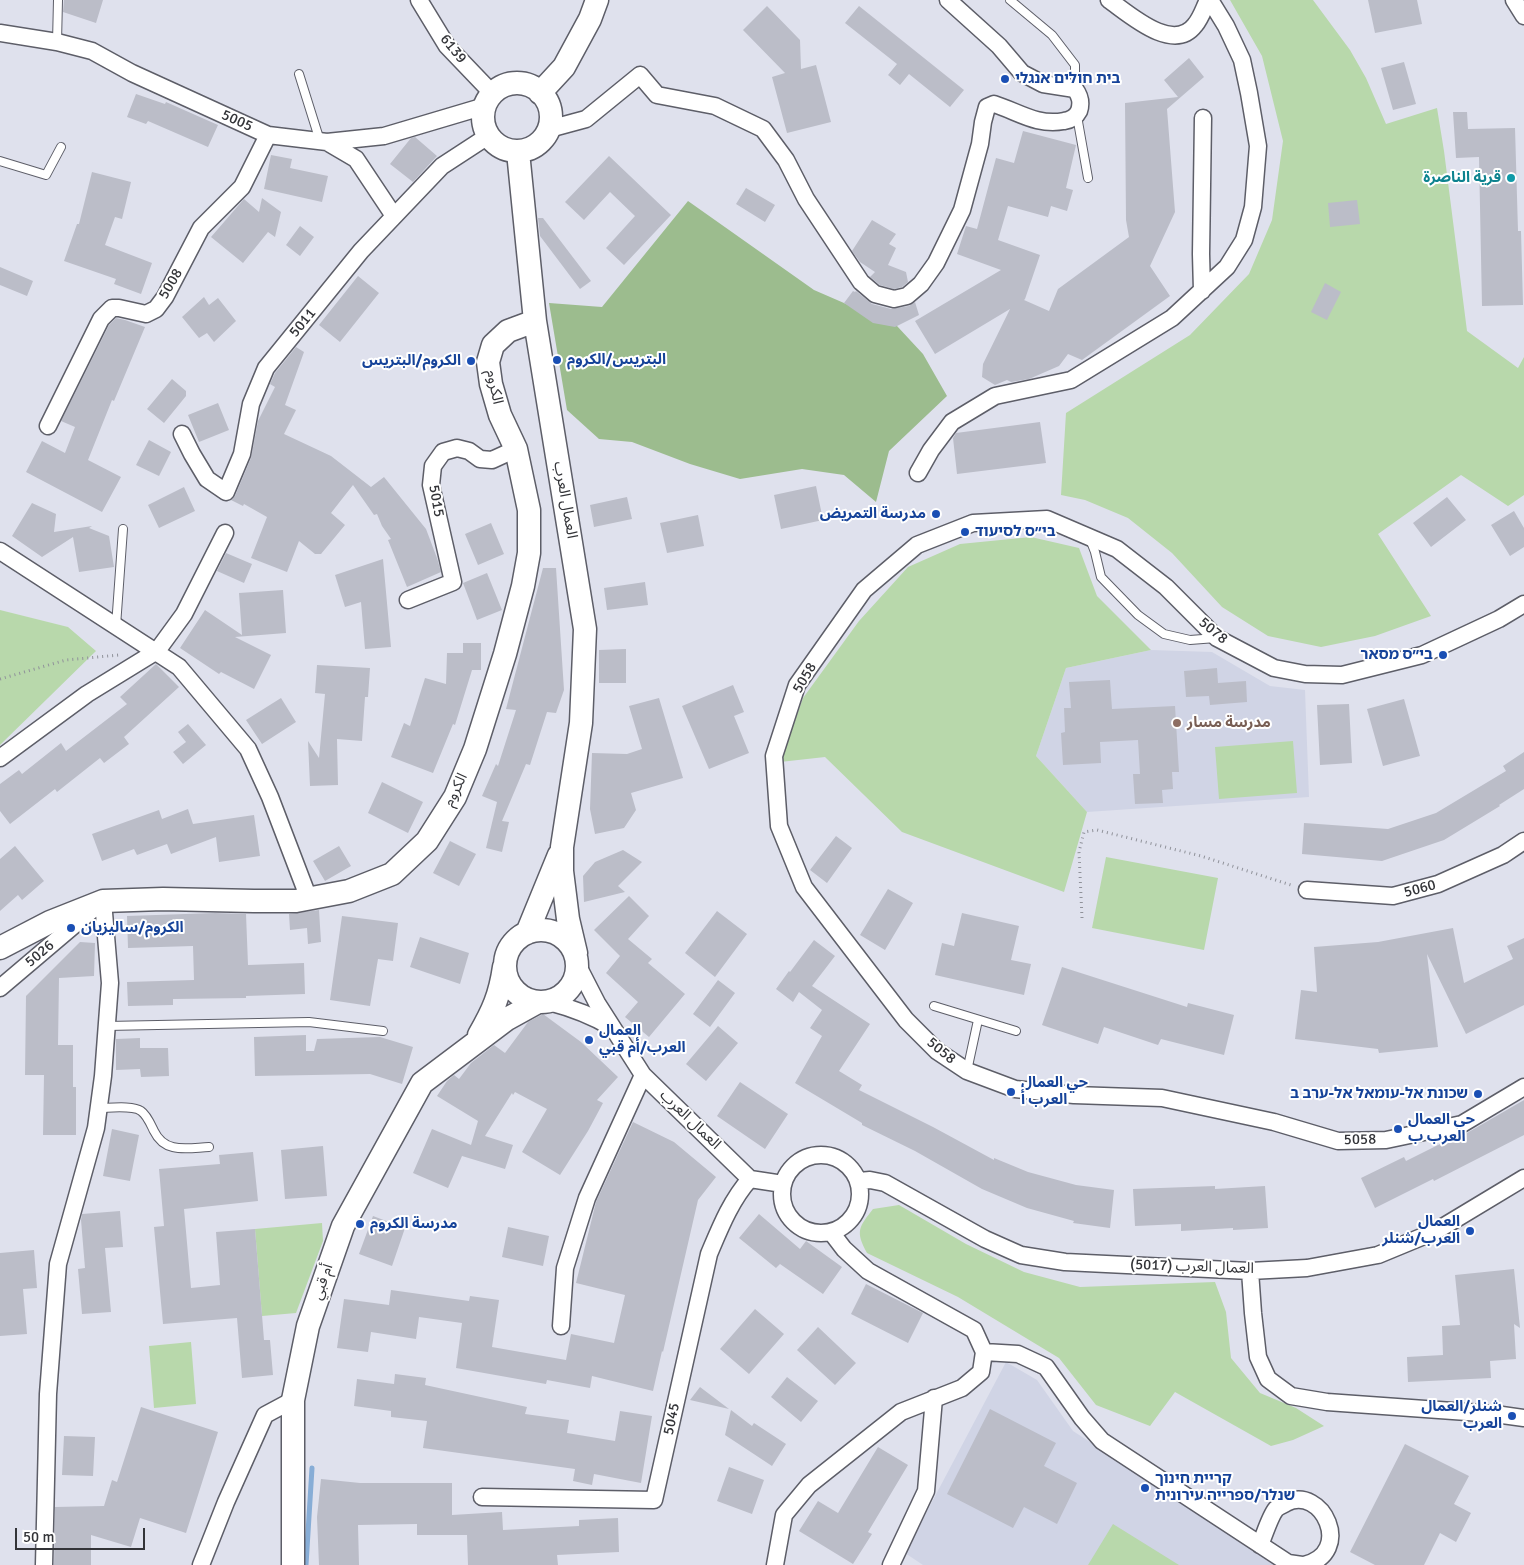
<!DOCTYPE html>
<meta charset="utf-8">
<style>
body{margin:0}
#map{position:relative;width:1524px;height:1565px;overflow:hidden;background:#dfe1ed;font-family:Signika,sans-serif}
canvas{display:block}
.scale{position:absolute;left:15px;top:1528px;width:130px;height:22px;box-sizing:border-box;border:2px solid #333438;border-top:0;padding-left:6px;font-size:15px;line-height:18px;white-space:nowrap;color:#333438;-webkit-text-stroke:4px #fff;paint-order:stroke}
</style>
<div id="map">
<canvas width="1524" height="1565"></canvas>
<div class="scale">50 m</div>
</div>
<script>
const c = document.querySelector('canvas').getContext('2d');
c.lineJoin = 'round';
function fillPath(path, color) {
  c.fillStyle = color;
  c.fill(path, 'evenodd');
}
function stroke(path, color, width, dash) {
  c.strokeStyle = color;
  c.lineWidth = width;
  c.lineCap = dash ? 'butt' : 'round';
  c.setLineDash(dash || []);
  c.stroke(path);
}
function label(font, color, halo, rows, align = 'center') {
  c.font = font + ' Signika,"Noto Sans Arabic","Noto Sans Hebrew",sans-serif';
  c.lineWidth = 4;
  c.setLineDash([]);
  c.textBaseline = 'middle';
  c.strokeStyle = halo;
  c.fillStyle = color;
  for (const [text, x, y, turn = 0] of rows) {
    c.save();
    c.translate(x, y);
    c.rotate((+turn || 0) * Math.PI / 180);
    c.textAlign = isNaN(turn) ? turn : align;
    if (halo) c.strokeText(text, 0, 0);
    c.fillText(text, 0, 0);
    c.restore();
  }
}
const built = new Path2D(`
 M1151,650L1212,652L1270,686L1305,690L1309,797L1087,812L1036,756L1066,668Z
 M1006,1362L1037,1380L1073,1431L1280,1565H923L905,1553Z`);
const green = new Path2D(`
 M1230,0H1313L1350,50L1366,78L1386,124L1437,108L1444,151L1467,331L1518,368L1524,357V495L1508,506L1461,475L1378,534L1431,616L1375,636L1321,647L1268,636L1222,607L1172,553L1128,518L1085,500L1061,495L1066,413L1190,335L1249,274L1272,220L1283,141L1262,56Z
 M1031,537L1079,548L1097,596L1151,650L1066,668L1036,756L1087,812L1064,892L902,832L825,757L780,762L803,698L859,621L908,567L960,544Z
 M0,610L68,627L96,651L0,745Z
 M1293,741L1297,793L1219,799L1215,747Z
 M1106,857L1218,878L1204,950L1092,928Z
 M899,1205L966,1244L1024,1272L1080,1287L1215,1282L1226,1312L1231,1358L1260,1393L1296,1408L1324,1426L1293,1440L1271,1446L1175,1392L1150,1426L1096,1405L1059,1358L958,1297L867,1253C855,1231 859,1227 873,1209Z
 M322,1223L323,1241L296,1313L262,1316L255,1229Z
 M191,1342L196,1404L154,1408L149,1346Z
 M1113,1524L1179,1565H1088Z`);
const forest = new Path2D(`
 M688,201L814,290L897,326L923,354L947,396L889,451L876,502L844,475L802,469L740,479L690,464L632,442L599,439L567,410L549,303L602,307Z`);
const stream = new Path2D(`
 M306,1565L312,1468`);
const building = new Path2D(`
 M64,0H103L96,23L63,12Z
 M1368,0H1417L1422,24L1375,33Z
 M767,6L800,40L801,69L816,65L831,122L787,133L772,77L785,73L743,30Z
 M859,6L964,90L950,107L909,74L900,85L888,75L897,64L845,23Z
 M1189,58L1204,77L1167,109L1175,212L1150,266L1170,296L1082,360L1068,354L1059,366L1029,379L1011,382L1007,380L995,385L982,377L983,364L1010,309L935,354L915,321L1001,270L957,254L966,226L977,229L996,158L1014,163L1023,131L1076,145L1066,188L1073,190L1067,211L1051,206L1048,217L1008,206L998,240L1040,255L1025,299L1024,300L1049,311L1058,289L1129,237L1126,220L1125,103L1178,97L1164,80Z
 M1404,62L1416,104L1393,110L1381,68Z
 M136,94L165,104L166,102L218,125L208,147L148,121L146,124L127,117Z
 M1453,112H1467L1468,129L1515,128L1518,231H1521L1523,305L1482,306L1479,157L1456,158Z
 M415,137L437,156L413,182L390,164L411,138Z
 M271,155L292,159L290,168L328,176L322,202L264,189Z
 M609,156L671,215L624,265L606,248L635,216L610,192L584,220L565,202Z
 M92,172L131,182L122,219L115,217L105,245L152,263L141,294L114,284L116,279L64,261L77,224H79Z
 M746,188L775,205L765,222L736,204Z
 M262,198L281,212L275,237L268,232L243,263L211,237L244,199L259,212Z
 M1357,200L1360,224L1330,227L1328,203Z
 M538,218H543L591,281L580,289L540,236Z
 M872,220L896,234L889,244L896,248L888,265L906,272L908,282L902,287L894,289L880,285L870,277L875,272L860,262L852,251Z
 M300,226L314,237L300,256L286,245Z
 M0,267L33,281L27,296L0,285Z
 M358,276L379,293L340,342L319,325Z
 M1325,283L1341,292L1327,320L1311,312Z
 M853,291L855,292L856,291L872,304L891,309L909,306L915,302L919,315L895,327L873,323L844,303Z
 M204,297L209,305L218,298L236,321L214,342L207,333L199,338L182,317Z
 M116,318L125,320L145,327L114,401L112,400L88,460L121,477L102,512L26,472L42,441L65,453L75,427L61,421L109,325Z
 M296,347L304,352L285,405L296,410L284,434L331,456L371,487L384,477L426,529L437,558L441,572L407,587L388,540L391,539L382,526L377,514L374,515L353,485L331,513L345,525L321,554H315L299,541L287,572L251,558L267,517L244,504L243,506L231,500L235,496L251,458L258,421L275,387L270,384L275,373Z
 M172,379L186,391V396L164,423L147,409Z
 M218,403L229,430L199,442L188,415Z
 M1040,422L1046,463L957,474L953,438L956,433Z
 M149,440L171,452L159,476L136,465Z
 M816,486L823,520L781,529L774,495Z
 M184,487L195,511L159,528L148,505Z
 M627,497L632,519L594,527L590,505Z
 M1447,497L1466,520L1431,547L1413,523Z
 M32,503L56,514L54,532L92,526L89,528L109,536L114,567L79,572L73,537L42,557L12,536Z
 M1514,511L1524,528V547L1510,556L1491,525Z
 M698,515L704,546L667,553L660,523Z
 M491,523L504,554L478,565L465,534Z
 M226,553L252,564L244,583L217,571Z
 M383,559L391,647L365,649L361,602L345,607L335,575Z
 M543,568H556L564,690L556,713L547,712L530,765L526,764L502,821L509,822L502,852L486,848L497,802L482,796L496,764L498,766L516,710L506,709Z
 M487,573L502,610L477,620L463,583Z
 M645,582L648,605L607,610L604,588Z
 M283,590L286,633L235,637L271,655L254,689L221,672L219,674L180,648L205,610L242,635L239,593Z
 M463,643H481V670H472L455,725L453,724L433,773L391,757L404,723L410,726L425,678L446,684L447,653H463Z
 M626,649V683H599V650Z
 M156,664L179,687L124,737L129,744L104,763L100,758L57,792L55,789L10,824L0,811V784L19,770L22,774L61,743L66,751L127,704L120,697Z
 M317,665L370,668L368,697H365L362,741L337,739L338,785L310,786L308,741L319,758L325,694L315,693Z
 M1217,668L1218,683L1246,681L1247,702L1210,705L1209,696L1186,697L1184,671Z
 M1110,680L1112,709L1175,706L1179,772H1172L1173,789L1162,790L1163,803L1135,804L1133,774H1140L1138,740L1100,742L1101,763L1063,765L1061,733L1065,732L1064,708H1071L1069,682Z
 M733,685L744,712L734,716L749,753L709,769L682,706Z
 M281,698L296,722L262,744L246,720Z
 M659,698L683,778L631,793L636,810L624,828L595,834L590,809L592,753L627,754L642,749L629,706Z
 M1404,699L1420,756L1383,766L1367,709Z
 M1349,704L1352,763L1320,765L1317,705Z
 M188,724L206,745L183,764L173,752L186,742L178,732Z
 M1524,752V789L1499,805L1500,806L1444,840L1382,861L1302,854L1304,823L1388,829L1436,813L1506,771L1503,766Z
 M382,782L423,802L408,833L368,813Z
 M188,809L193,824L254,815L260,856L219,862L216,837L171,854L167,844L137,855L134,849L102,861L92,834L159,810L162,819Z
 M836,836L852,848L827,883L810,870Z
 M450,841L476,854L459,886L433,873Z
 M15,846L44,881L22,900L18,895L0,911V859Z
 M339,846L351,866L325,881L313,861Z
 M623,850L642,862L618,886L625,892L584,902L583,876L595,862Z
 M888,889L913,903L885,950L860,935Z
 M629,896L649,916L628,939L652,959L648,963L685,994L649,1037L625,1017L638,1002L606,973L620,956L594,930Z
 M319,910L321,942L308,944L307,928L290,930L289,914Z
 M717,911L747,934L715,977L685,953Z
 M215,913L246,914L248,965L304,963L305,994L246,996V998L173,999V1005L128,1006L127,982L194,980L193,946L128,948L127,916Z
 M962,913L1019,926L1011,960L1031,964L1024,995L935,975L942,943L954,946Z
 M342,916L398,923L393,961L378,959L370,1006L330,1000Z
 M1453,928L1464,983L1513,959L1507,946L1524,938V1005L1466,1034L1427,954L1438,1047L1379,1053L1378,1049L1295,1039L1301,990L1317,992L1314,947L1378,942Z
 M420,937L469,953L460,984L410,967Z
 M814,940L835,956L812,986L870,1024L839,1071L862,1085L859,1090L933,1127L994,1160V1158L1028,1172L1076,1185L1114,1190L1110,1228L1073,1223L1074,1221L1027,1208L982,1189L915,1151L862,1125V1123L795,1083L822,1036L810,1028L822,1010L799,992L793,1002L776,989L789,971L790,972Z
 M80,942L95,943L94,976L59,978L58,1045H73V1087H76V1135H43L44,1075H25L26,996Z
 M1062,967L1187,1007L1188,1003L1234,1015L1224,1055L1161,1039L1158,1045L1104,1027L1098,1044L1042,1025Z
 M718,980L735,993L710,1027L693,1014Z
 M543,1014L581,1042L618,1077L597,1100L603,1103L588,1131L560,1175L522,1152L547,1109L515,1092L513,1095L512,1093L485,1136L513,1145L505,1169L462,1156L448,1188L413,1173L432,1129L471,1145L478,1121L437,1096L447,1081L454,1075L459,1079L471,1063L494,1045L505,1053L528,1022Z
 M718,1026L738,1043L706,1081L686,1064Z
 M306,1035V1051H314L317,1039L380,1037L413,1047L402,1084L370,1074L255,1076L254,1037Z
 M140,1038V1048H168L169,1076L141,1077L140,1069L116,1070V1039Z
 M740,1082L788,1114L765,1149L717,1116Z
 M1524,1100V1135L1434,1181L1433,1179L1375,1208L1361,1178L1404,1157L1406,1161L1458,1135L1467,1133Z
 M633,1122L674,1142L716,1177L698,1200L663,1352L662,1351L653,1391L592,1376L590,1388L547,1380L546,1384L456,1368L462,1323L419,1317L416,1339L371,1332L368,1352L337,1348L344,1299L389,1305L391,1290L469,1301L470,1296L499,1300L492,1347L566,1360L571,1334L614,1343L625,1295L576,1283L596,1202Z
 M112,1129L139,1135L130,1181L103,1176Z
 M323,1146L327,1196L285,1199L281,1150Z
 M253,1152L258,1201L184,1209L191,1288L220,1285L216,1232L255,1229L264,1340H270L273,1375L242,1378L237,1318L163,1324L154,1227L164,1226L159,1169L220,1164L219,1155Z
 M1215,1186V1189L1265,1186L1268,1228L1233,1230V1228L1181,1231V1224L1135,1226L1133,1189Z
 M120,1211L123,1247L105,1248L111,1312L82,1314L78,1269L85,1268L81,1220L82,1214Z
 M759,1214L800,1249L806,1241L842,1267L823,1294L780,1264L776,1268L739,1238Z
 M373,1216L405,1228L392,1266L359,1254Z
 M508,1227L549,1236L543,1266L502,1257Z
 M34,1250L37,1288L23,1289L27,1334L0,1336V1253Z
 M1514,1269L1520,1328L1514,1324L1516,1359L1490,1361L1491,1378L1408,1382L1407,1357L1443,1355L1442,1326L1460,1325L1455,1275Z
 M866,1284L923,1313L908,1343L851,1314Z
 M755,1309L784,1334L749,1374L720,1349Z
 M818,1327L856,1363L835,1385L797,1350Z
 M395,1374L426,1378L425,1385L527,1407L525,1414L569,1420L567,1433L615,1441L620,1411L652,1416L641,1483L594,1474L592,1485L573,1481L575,1469L423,1448L427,1421L391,1417V1411L354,1406L357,1379L394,1384Z
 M787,1377L818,1401L801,1422L771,1397Z
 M700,1387L729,1409L690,1400Z
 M141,1407L218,1432L186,1533L140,1518L131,1547L91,1535V1565H54L55,1507L104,1506L112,1480L117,1482Z
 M990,1409L1056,1443L1044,1466L1077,1483L1057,1524L1024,1507L1013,1528L947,1494Z
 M731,1410L752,1426L754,1423L786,1444L772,1466L725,1435Z
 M64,1436L95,1437L93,1476L62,1475Z
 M1405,1444L1469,1476L1454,1504L1471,1513L1456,1542L1440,1533L1424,1565H1375L1350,1552Z
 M878,1447L908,1465L868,1532L872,1534L853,1564L799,1531L818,1501L838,1513Z
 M729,1467L764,1480L752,1514L717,1501Z
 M321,1479L360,1483H452V1515L502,1512L503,1530L579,1526V1520L618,1518L619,1552L557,1555L558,1565H468L467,1535H417V1524L358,1525L359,1565H319L317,1517Z`);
const path = new Path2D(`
 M0,679L66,660L119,655
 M1082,918L1079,852L1084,832L1097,830L1201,856L1294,886`);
const lane = new Path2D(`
 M1010,0L1052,35L1075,65V89
 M57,42L58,0
 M299,74L320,141
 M1077,116L1088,178
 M0,161L46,175L61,147
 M1090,539L1095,552L1101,577L1138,615L1164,634L1190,640L1216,638
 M116,626L123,529
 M934,1006L1016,1031
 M107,1026L309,1022L383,1031
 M967,1071L978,1020
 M99,1108C109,1108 133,1105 141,1111C147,1115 151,1125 154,1131C165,1154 187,1148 209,1147`);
const street = new Path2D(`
 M419,0L447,46L492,93
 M1109,0C1129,14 1173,54 1195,25C1201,18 1204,8 1208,0
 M1514,0L1524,16
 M0,33L57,42L92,51L132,73L268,135L327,142L384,136L485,106
 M549,129L586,119L640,75L657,95L715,106L763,129L786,160L806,199L861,282L875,294L894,299L907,296L921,284L936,263L962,210L980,144L983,122L987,107L994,104C1019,112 1037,126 1064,121C1071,120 1076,117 1079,111C1082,102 1080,96 1075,89L1043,84L1022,73L999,46L948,0
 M327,142L356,159L394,216
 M1202,291L1201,254L1203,118
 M48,426L101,319L112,308H119L146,314L156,309L165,297L201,228L242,187L268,135
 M182,434L192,454L207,479L226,492L242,454L251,404L266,368L361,251L442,166L488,136
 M918,473L931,450L952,422L995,396L1071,380L1172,318L1227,267L1244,240L1253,207L1258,146L1249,93L1242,60L1226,26L1210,0
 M0,551L179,667L248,749L270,797L309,899
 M408,600L453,582L431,485L433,466L443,452L457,448L469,451L480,459L492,460L516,449
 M1524,604L1499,619L1422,655L1342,675L1305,674L1274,668L1217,638L1166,587L1117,549L1047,519L973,523L917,545L864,590L797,685L774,756L779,826L804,887L906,1020L937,1051L967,1071L1015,1089L1074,1095L1162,1098L1274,1122L1338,1141L1386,1140L1462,1124L1524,1087
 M0,758L87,694L157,651L184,614L225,533
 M1307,890L1393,896L1438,884L1503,855L1524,841
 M578,966L597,1003L643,1075L750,1179L783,1184
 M0,988L92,910
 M549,1002C572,1008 591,1015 611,1027
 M782 1194a39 39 0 1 1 78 0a39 39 0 1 1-78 0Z
 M859,1181L870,1180L885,1183L985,1239L1021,1255L1065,1262L1250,1271L1307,1268L1378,1255L1436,1231L1524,1178
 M1250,1271L1253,1313L1258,1357L1268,1379L1291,1396L1327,1402L1495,1414L1524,1418
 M561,1326L565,1268L587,1198L643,1075
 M984,1352L1018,1354L1046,1367L1082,1418L1102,1441L1288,1563L1302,1565
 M482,1497L654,1500L709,1254C720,1228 731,1200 750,1179
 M1260,1545C1264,1536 1270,1516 1276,1509C1278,1507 1283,1505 1286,1503C1322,1484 1355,1553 1304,1565
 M44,1565L48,1394L58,1264L96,1128L103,1076L110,983L103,901
 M201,1565L226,1502L265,1415L293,1400
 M775,1565L784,1515L809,1485L901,1412L962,1388L981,1372L984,1352L974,1330L868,1271L844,1249L831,1232
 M891,1565L926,1491L934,1398`);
const secondary = new Path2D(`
 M483 117a34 34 0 1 1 68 0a34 34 0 1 1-68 0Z
 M540,93L564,67L590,19L597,0
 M518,152L535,321L585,629L581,723L562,847V871L568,919L576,953
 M505 966a36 36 0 1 1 72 0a36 36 0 1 1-72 0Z
 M527,933L559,855
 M0,948L50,922L103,901L163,899L254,901H296L349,891L392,874L427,841L455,797L475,749L505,654L523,586L529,553V510L516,449L500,415L491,384L488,362L493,345L508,331L535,321
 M479,1035C493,1011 500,995 504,967
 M293,1565V1400L308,1326L343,1226L422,1083L507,1019L536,1003`);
const markers = [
 [1005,79,5,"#1a4fb4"],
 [1511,178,5,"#0f9aa8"],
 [557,360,5,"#1a4fb4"],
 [471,361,5,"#1a4fb4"],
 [936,514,5,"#1a4fb4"],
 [965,532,5,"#1a4fb4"],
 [1443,655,5,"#1a4fb4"],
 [1177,723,5,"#8d6e63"],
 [71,928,5,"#1a4fb4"],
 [589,1040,5,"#1a4fb4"],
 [1011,1092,5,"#1a4fb4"],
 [1478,1094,5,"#1a4fb4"],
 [1398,1129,5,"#1a4fb4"],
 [360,1224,5,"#1a4fb4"],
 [1470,1231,5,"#1a4fb4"],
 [1512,1416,5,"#1a4fb4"],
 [1145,1488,5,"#1a4fb4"]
];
const streetNames = [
 ["6139",453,49,51],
 ["5005",237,121,24],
 ["5008",171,284,-60],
 ["5011",303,323,-51],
 ["الكروم",494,387,78],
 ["العمال العرب",565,500,80],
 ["5015",436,501,80],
 ["5078",1213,631,39],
 ["5058",805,678,-60],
 ["الكروم",456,790,-64],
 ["5060",1420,889,-15],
 ["5026",40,954,-40],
 ["5058",941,1051,39],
 ["العمال العرب",690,1120,44],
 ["5058",1360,1140,-1],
 ["العمال العرب (5017)",1192,1267,2],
 ["أم قبي",323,1282,-71],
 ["5045",672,1419,-78]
];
const transitNames = [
 ["בית חולים אנגלי",1015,79],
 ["البتريس/الكروم",567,360],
 ["الكروم/البتريس",461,361,"right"],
 ["مدرسة التمريض",926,514,"right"],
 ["בי״ס לסיעוד",975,532],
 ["בי״ס מסאר",1433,655,"right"],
 ["الكروم/ساليزيان",81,928],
 ["العمال",599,1031],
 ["العرب/أم قبي",599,1048],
 ["حي العمال",1021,1083],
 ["العرب أ",1021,1100],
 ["שכונת אל-עומאל אל-ערב ב",1468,1094,"right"],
 ["حي العمال",1408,1120],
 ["العرب ب",1408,1137],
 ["العمال",1460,1222,"right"],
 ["العرب/شنلر",1460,1239,"right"],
 ["مدرسة الكروم",370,1224],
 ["شنلر/العمال",1502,1407,"right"],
 ["العرب",1502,1424,"right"],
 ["קריית חינוך",1155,1479],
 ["שנלר/ספרייה עירונית",1155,1496]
];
const cultureNames = [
 ["قرية الناصرة",1501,178]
];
const educationNames = [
 ["مدرسة مسار",1187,723]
];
fillPath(built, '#d0d4e5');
fillPath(green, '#b8d8ab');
fillPath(forest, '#9cbc8e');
stroke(stream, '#87add6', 5);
fillPath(building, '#bbbdc8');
stroke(lane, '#5d5e68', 10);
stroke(street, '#5d5e68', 19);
stroke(secondary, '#5d5e68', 25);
stroke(path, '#90929a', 3, [1, 4]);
stroke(lane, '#fff', 8);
stroke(street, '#fff', 16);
stroke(secondary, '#fff', 22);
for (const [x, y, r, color] of markers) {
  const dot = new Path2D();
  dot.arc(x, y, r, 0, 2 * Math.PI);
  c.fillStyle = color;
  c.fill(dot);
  stroke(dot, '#fff', 2);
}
label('15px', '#333438', '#fff', streetNames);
label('bold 15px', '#164399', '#fff', transitNames, 'left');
label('bold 15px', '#0d838f', '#fff', cultureNames, 'right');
label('bold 15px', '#785e54', '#fff', educationNames, 'left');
</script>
